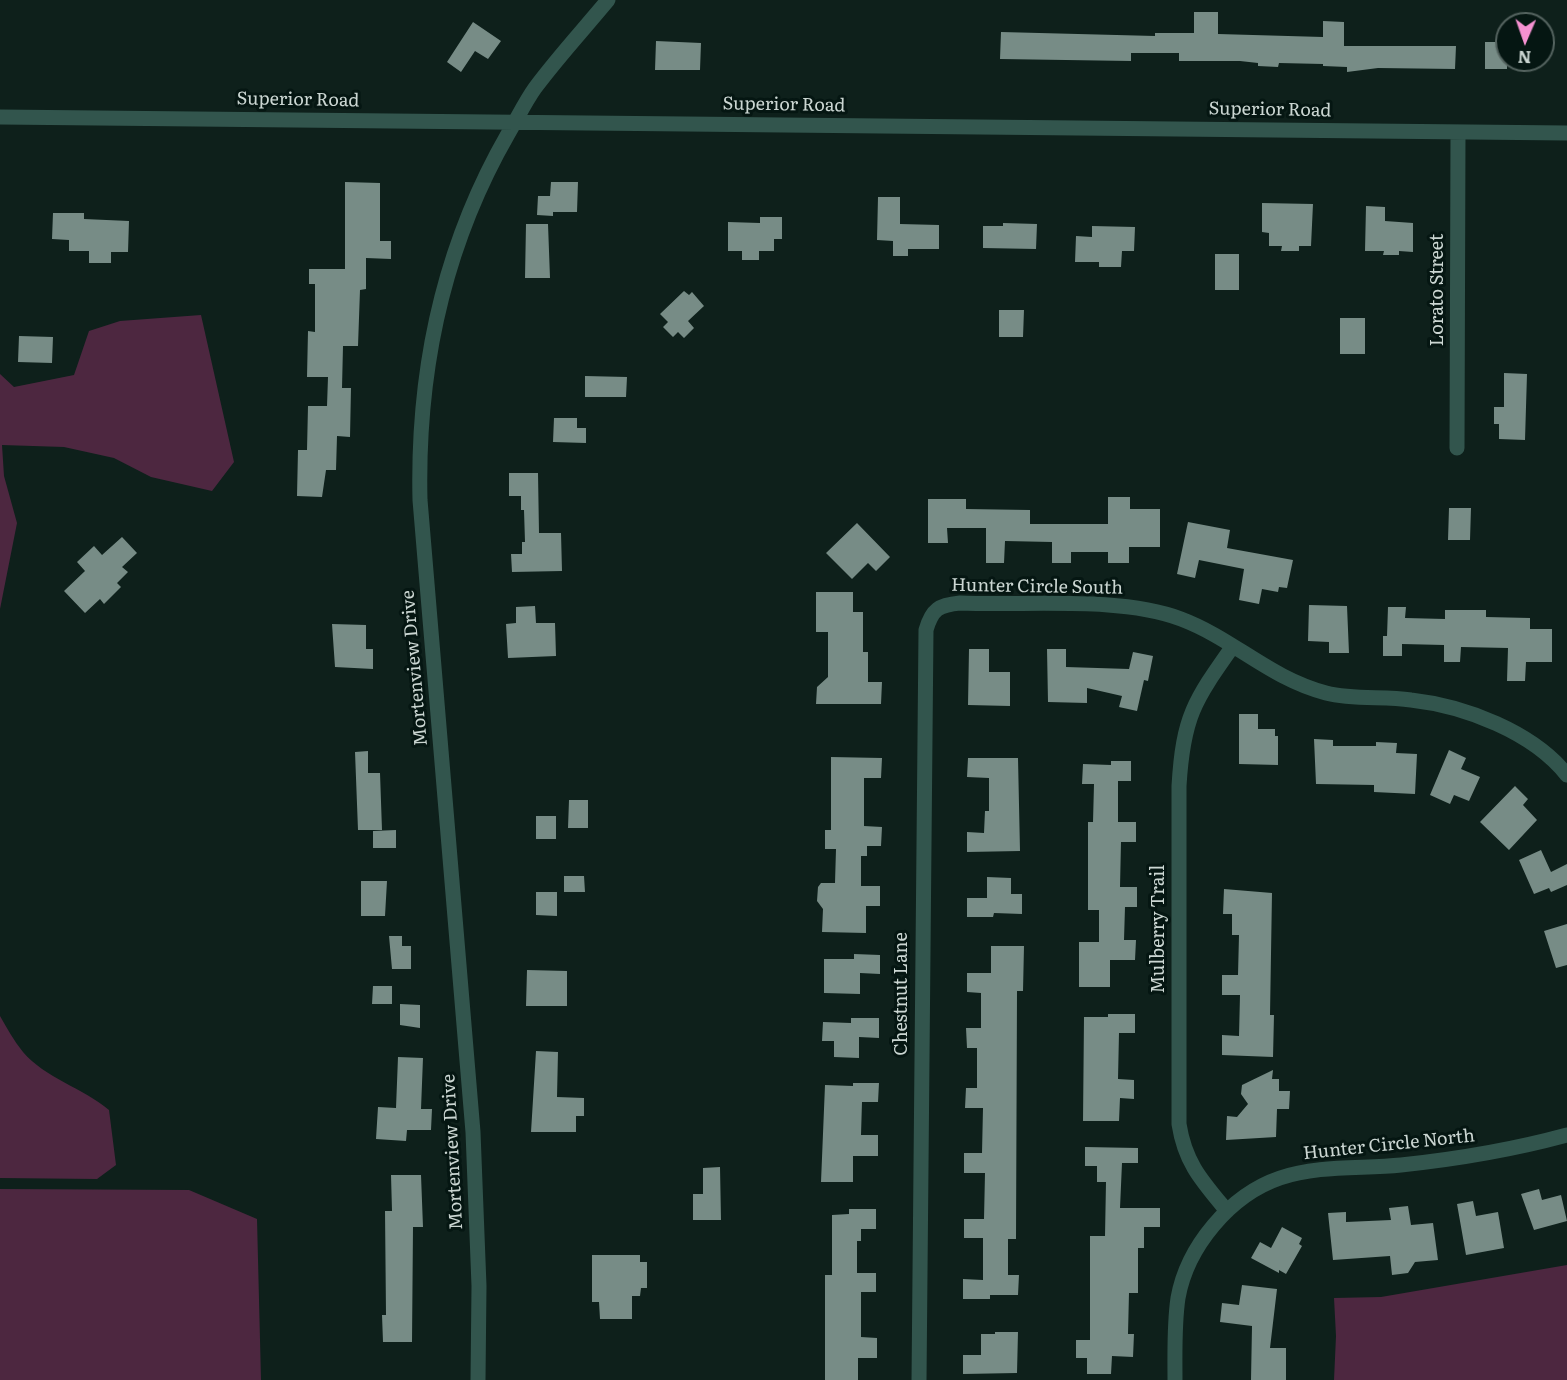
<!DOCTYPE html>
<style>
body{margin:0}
#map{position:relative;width:1567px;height:1380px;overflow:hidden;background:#0e201b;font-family:Literata,serif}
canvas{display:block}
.north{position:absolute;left:1495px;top:12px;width:60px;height:60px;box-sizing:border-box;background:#051612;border:2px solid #54635f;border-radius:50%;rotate:182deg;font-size:16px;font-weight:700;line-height:24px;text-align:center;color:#cbd6d2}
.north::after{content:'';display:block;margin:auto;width:21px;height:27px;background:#f591d1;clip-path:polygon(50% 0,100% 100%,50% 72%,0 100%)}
</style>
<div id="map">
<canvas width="1567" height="1380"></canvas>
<div class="north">N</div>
</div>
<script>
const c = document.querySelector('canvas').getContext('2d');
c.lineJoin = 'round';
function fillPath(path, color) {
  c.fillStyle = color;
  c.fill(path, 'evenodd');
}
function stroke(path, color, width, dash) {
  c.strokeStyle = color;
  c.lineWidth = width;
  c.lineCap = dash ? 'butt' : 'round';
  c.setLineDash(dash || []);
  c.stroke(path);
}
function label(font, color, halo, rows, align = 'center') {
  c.font = font + ' Literata,serif';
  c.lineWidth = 6;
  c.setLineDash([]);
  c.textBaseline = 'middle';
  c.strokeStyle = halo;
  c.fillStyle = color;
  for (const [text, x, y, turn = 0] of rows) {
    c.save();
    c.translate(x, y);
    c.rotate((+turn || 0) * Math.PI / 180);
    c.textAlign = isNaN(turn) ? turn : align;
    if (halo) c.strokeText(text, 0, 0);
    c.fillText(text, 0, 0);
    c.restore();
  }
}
const green = new Path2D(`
 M201,315L234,462L212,491L151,477L114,458L64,447L2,445L4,476L17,523L0,609V374L14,387L74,375L89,331L120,321Z
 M0,1016C7,1028 14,1041 23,1052C45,1078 83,1088 109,1110L116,1165L97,1179L0,1178Z
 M0,1189L189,1190L257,1219L261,1380H0Z
 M1567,1265V1380H1334L1336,1336L1334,1298L1381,1297Z`);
const building = new Path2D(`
 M1194,12H1218V34L1323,37V21L1344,22V46H1456L1455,69L1378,68L1347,72V67L1323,66V64L1279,63L1278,67L1258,66V63L1240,61H1179V53H1131V61L1000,59L1001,32L1155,36V33H1194Z
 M473,22L501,41L488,59L475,51L461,72L447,62Z
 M656,41L701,43L700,70H655Z
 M1485,42H1507V69H1485Z
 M345,182L380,183V241H391V259L366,258V289L360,290L358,346H343L342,388H351L350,437L337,436L336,470H326L322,497L297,496L298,450H307L308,406H327L328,377H307L308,331L315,332V284H309V269H345Z
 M551,182H578L577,212H553V216L537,215L538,196H550Z
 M878,197H900V224L939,225V249H908V256H893V241L877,240Z
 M1262,203L1313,204L1311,246H1299V251H1281L1282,246H1269V233L1262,232Z
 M1366,206L1385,207V221L1413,223V252L1399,251V255H1383L1384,251H1365Z
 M53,213H84V219L129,221L128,252H111V263H89V251H69V240L52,239Z
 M760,217H782V239H774V251H759V260H742V251H728V222L760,223Z
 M1003,223L1037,224L1036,249L983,248V226H1003Z
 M526,224H548L550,278H525Z
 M1092,226L1135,227L1134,251H1122L1121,267H1099V262H1075L1076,236L1092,237Z
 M1215,254H1239V290H1215Z
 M684,291L689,295L692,292L704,306L688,321L694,328L684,338L678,332L673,337L663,327L668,322L660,314Z
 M999,310H1024L1023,337H999Z
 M1340,318H1365V354H1340Z
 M19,336L53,337L52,363L18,362Z
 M1504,373L1527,374L1525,440L1499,439V424H1494V407H1504Z
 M585,376L627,377L626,397H585Z
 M554,418H577V428H586V443L553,442Z
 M509,473H538L539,533H561L562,571L512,572L511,554H522V542H525L524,510H521V496H509Z
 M1108,497H1130V509H1160V547H1129V563H1108V552H1071V563H1052V542L1005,541L1004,563H986V528H947L948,543H928V499H966V509L1030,510V524H1108Z
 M1449,508H1471L1470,540H1448Z
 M1188,522L1230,530L1227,548L1293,560L1287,588L1279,587L1278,592L1262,589L1259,604L1239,600L1244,569L1199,560L1195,578L1177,574Z
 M857,523L890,557L876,571L868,563L852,579L826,553Z
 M122,537L137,553L122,567L128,572L117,583L121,587L104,604L100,599L85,613L64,591L85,571L77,562L94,546L102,555Z
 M816,592H853V612H863V652H868V682H882L881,704H816L817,687L828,677V632H816Z
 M1309,605L1347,606L1349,653H1329V642L1308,641Z
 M535,606L536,623H555L556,656L508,658L506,624L516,623V607Z
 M1388,607H1406L1405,618L1445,619V610H1486V617L1530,618V629H1552V662H1526L1525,681H1507L1508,648L1461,647L1460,662H1444V645L1402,644V656H1383V636H1387Z
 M332,624L366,625V649H373V669L335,667Z
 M969,649H989V672H1010V706L968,705Z
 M1047,649H1066V667L1129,669L1133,652L1153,656L1148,681L1144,680L1137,711L1119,707L1122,696L1087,688V703L1048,702Z
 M1239,714H1258V729H1275V736H1278V765L1239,764Z
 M1314,739L1333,740V746H1376V742L1397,743L1396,753L1417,754L1415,794L1374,792V785L1316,784Z
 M1449,750L1466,758L1461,769L1480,777L1469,801L1454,795L1450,804L1430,795Z
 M368,751V773H380L382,830H358L355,752Z
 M831,757L882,758L881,778H864V826L882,827L881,846H867V856H861V886H880V906H866V933L822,932L823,909L817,901L818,887L821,883H835L836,849H825V830H831Z
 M968,758H1018L1020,851L967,852V832L984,833L985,811H989V778L967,777Z
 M1111,761H1131V781H1118V822H1136V842H1121L1120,887H1137V907H1125L1124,940H1136L1135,960H1110V987H1079V942H1099V910H1088V822H1093L1094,784H1082L1083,764L1111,765Z
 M1515,786L1528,799L1523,805L1537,820L1509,850L1480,822Z
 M569,800H588V828H568Z
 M536,816H556V839H536Z
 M396,830V848H373V831Z
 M1541,850L1551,872L1567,864V885L1551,892L1549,888L1534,894L1519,860Z
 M564,876H584L585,892H564Z
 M987,877L1011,878V894H1022V914L994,913L993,917H967V898H987Z
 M361,881H387L385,916H361Z
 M1224,889L1272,893L1270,1015H1274L1273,1057L1222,1055V1035L1239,1036L1240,995H1222V975H1238L1239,935H1232V914H1223Z
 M536,892H557V916L536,915Z
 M1567,924V965L1556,968L1544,931Z
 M389,936H402V946H411V969H392Z
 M991,946H1024L1023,991H1017L1016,1239H1008V1275H1019L1018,1295H990V1299H963V1279L983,1280V1238H964V1219H984L985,1173H964V1153H982L983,1108H965L966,1088H977V1048H967L966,1028H981V993L967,992V973H991Z
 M854,954L880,955V974L860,973V994L824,993V959H854Z
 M527,970L567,971V1006H526Z
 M373,986H392V1004H372Z
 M400,1004L420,1005V1028L400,1025Z
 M1108,1014H1135V1033H1119L1118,1079L1134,1080V1099L1120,1098L1119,1121H1083L1084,1017H1108Z
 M851,1018H879V1038L859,1037V1058L834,1057V1041H822L823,1022L851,1023Z
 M536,1051L558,1052L557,1097L584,1098V1116H576V1132H531Z
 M398,1057L423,1058L421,1109H432L431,1130H407L406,1141L376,1139L378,1107L396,1108Z
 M1273,1070L1272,1079H1279V1091H1290L1289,1109H1277L1276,1137L1226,1140L1227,1116L1237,1117L1248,1104L1241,1094L1242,1085Z
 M853,1083H879L878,1102H862L861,1135H878V1156H853V1182H821L825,1085L853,1086Z
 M1085,1147L1138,1148V1163H1122L1120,1208H1160V1227H1144V1248H1138V1293H1129L1128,1334H1134L1133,1357L1112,1356L1111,1374H1087V1358H1076V1340H1090V1236H1105L1106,1182H1097V1166H1085Z
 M720,1167L721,1220H693V1194H703V1168Z
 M391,1175H421L423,1227H413L412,1342H383L382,1315H386L385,1211H392Z
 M1539,1189L1542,1200L1561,1195L1567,1221L1534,1230L1521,1194Z
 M1473,1201L1476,1216L1498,1212L1504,1248L1466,1255L1457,1204Z
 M1408,1206L1411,1225L1433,1223L1438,1260L1415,1262L1408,1273L1392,1275L1390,1256L1333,1260L1328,1213L1346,1212V1222L1391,1220L1389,1208Z
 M849,1209H876V1229H861V1241H857V1273H876V1292H861V1337L877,1338V1358H858V1380H825V1275H832V1215L849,1214Z
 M1282,1227L1302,1238L1299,1244L1302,1246L1286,1274L1279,1270V1273L1251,1258L1260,1242L1271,1248Z
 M592,1255H640V1262H647V1288H641L640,1296H632V1319H600L599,1302H592Z
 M1242,1285L1277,1289L1270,1348H1286V1380H1251L1252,1326L1220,1322L1222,1303L1239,1305Z
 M995,1332H1018L1017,1373L963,1374V1355H981V1334H995Z`);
const street = new Path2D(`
 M0,117L1567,133
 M1457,448L1458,132
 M1227,1211C1202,1181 1185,1163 1179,1124V786C1183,717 1194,701 1233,646
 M478,1380L479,1286L473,1132L420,500C417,372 443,247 508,134C517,119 525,102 535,88C558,57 584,29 608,0
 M919,1380L926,630C932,609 939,605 960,603C1028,606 1119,596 1181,619C1234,639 1269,678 1326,693C1354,700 1383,696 1411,700C1465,706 1533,732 1567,775
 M1175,1380C1175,1353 1174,1325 1178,1298C1187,1247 1230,1195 1280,1178C1318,1165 1361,1169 1401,1165C1458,1159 1512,1150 1567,1135`);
const streetNames = [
 ["Superior Road",298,100,1],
 ["Superior Road",784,105,1],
 ["Superior Road",1270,110,1],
 ["Lorato Street",1438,290,-90],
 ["Hunter Circle South",1037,587,1],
 ["Mortenview Drive",415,668,-95],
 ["Mulberry Trail",1159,929,-90],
 ["Chestnut Lane",902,994,-90],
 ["Hunter Circle North",1389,1145,-6],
 ["Mortenview Drive",453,1152,-93]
];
fillPath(green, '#4d2740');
fillPath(building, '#778c86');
stroke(street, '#32554d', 15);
label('18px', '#cbd6d2', '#051612', streetNames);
</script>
